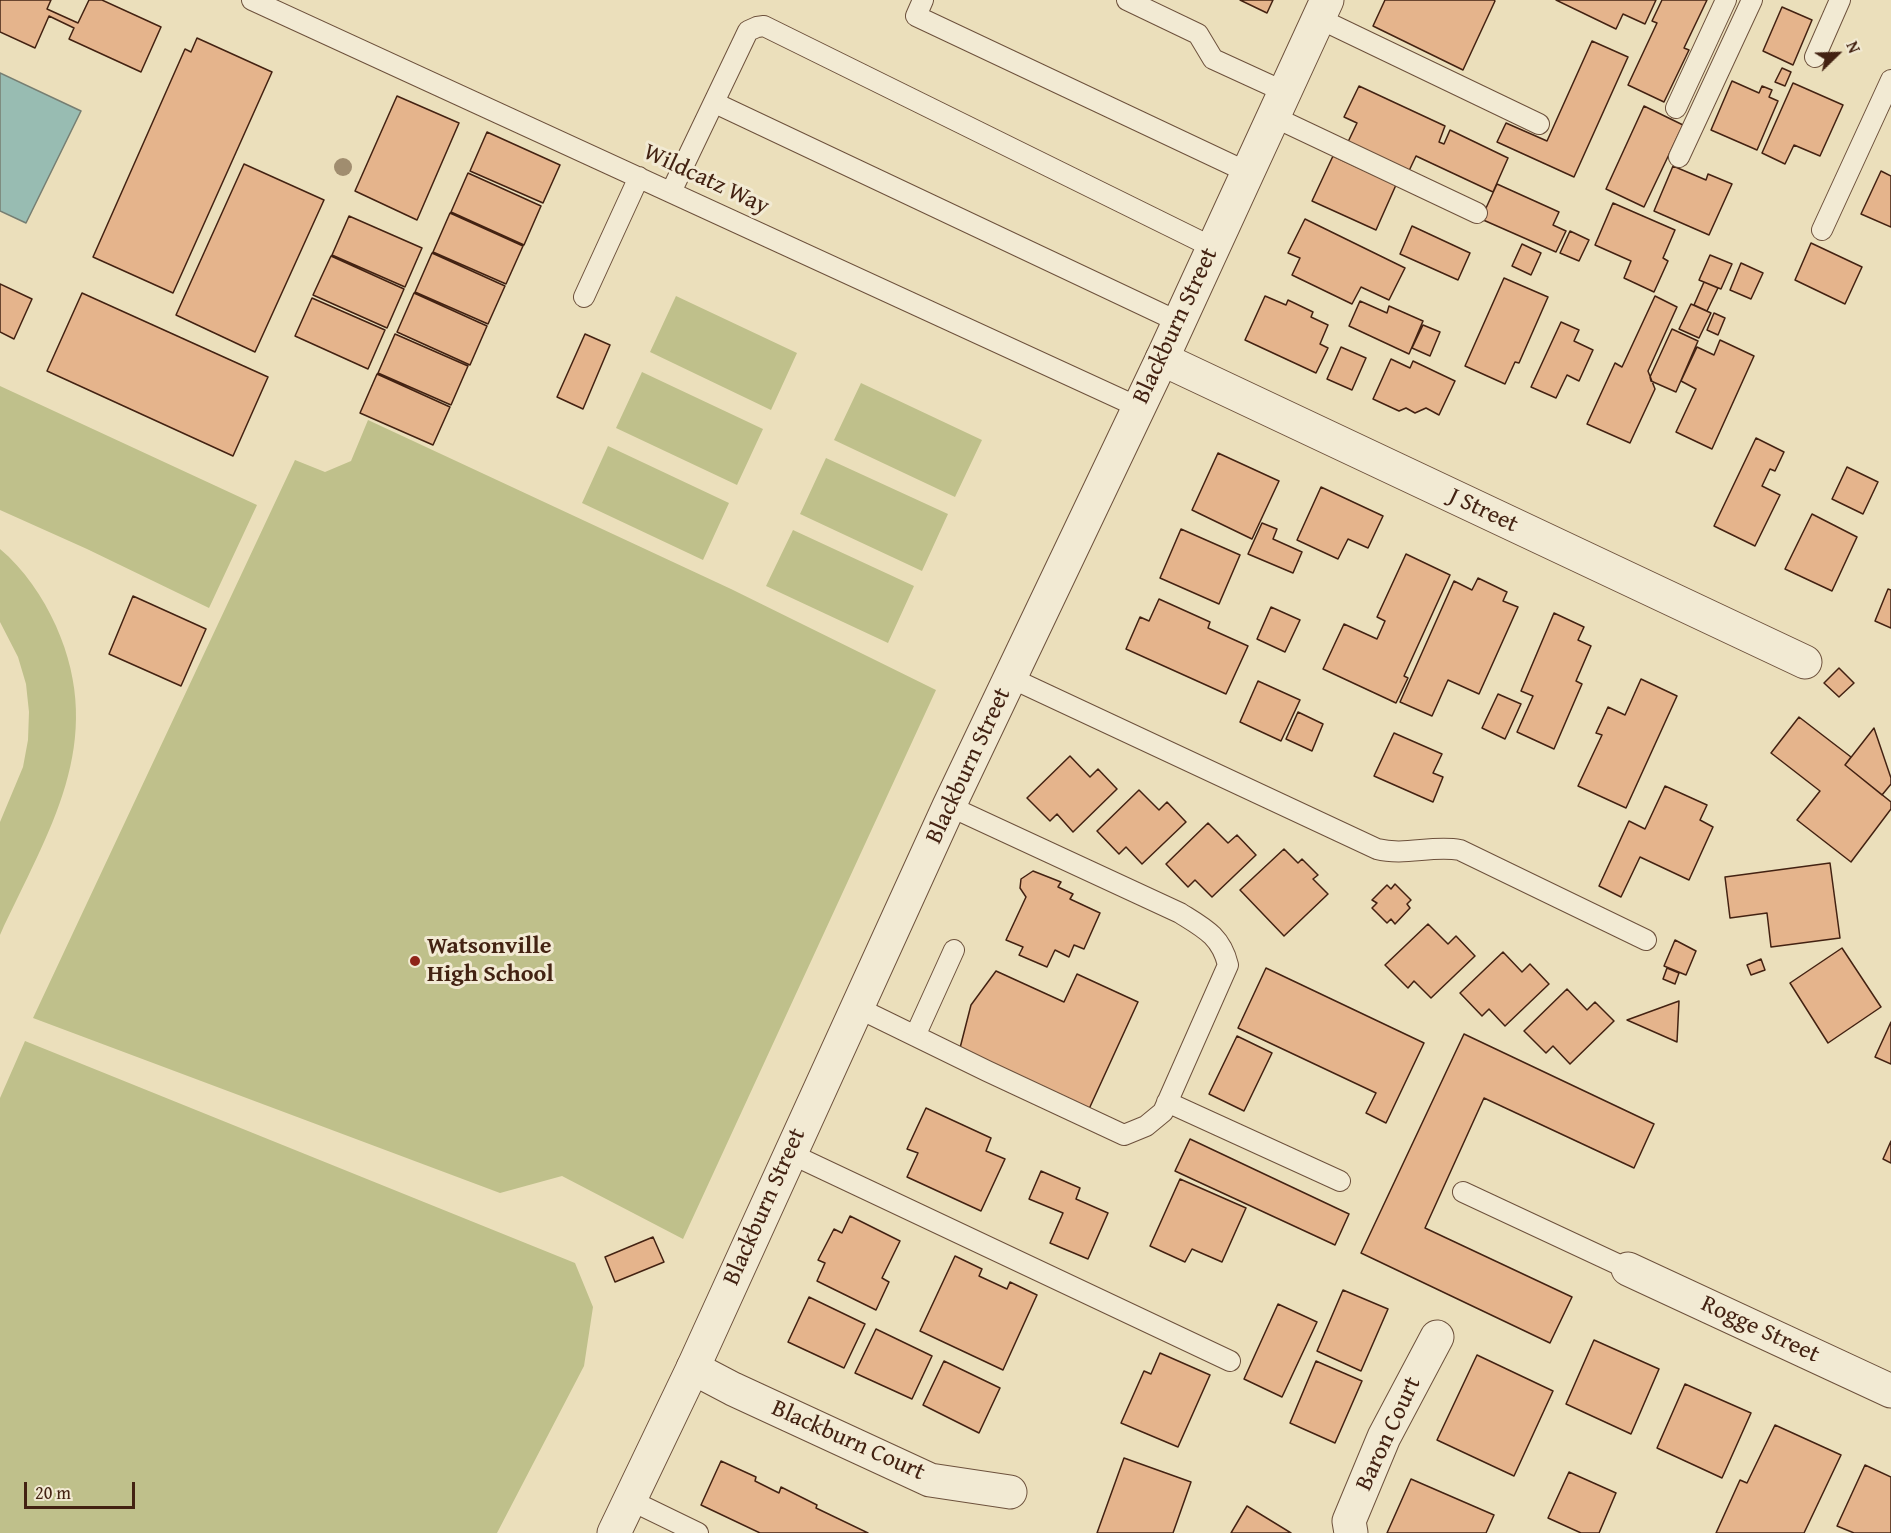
<!DOCTYPE html>
<style>
body{margin:0}
#map{position:relative;width:1891px;height:1533px;overflow:hidden;background:#ebdfbb;font-family:"Gentium Book Plus",serif}
canvas{display:block}
.north{position:absolute;left:1807px;top:24px;width:60px;height:60px;-webkit-text-stroke:4px #f2ead3;paint-order:stroke;rotate:67deg;font-size:16px;font-weight:700;line-height:24px;text-align:center;color:#432212}
.north::after{content:'';display:block;margin:auto;width:21px;height:27px;background:#432212;clip-path:polygon(50% 0,100% 100%,50% 72%,0 100%)}
.scale{position:absolute;left:24px;top:1482px;width:111px;height:27px;box-sizing:border-box;border:3px solid #432212;border-top:0;padding-left:8px;font-size:18px;line-height:21px;white-space:nowrap;color:#432212;-webkit-text-stroke:4px #f2ead3;paint-order:stroke}
</style>
<div id="map">
<canvas width="1891" height="1533"></canvas>
<div class="north">N</div>
<div class="scale">20 m</div>
</div>
<script>
const c = document.querySelector('canvas').getContext('2d');
c.lineJoin = 'round';
function fillPath(path, color) {
  c.fillStyle = color;
  c.fill(path, 'evenodd');
}
function stroke(path, color, width, dash) {
  c.strokeStyle = color;
  c.lineWidth = width;
  c.lineCap = dash ? 'butt' : 'round';
  c.setLineDash(dash || []);
  c.stroke(path);
}
function label(font, color, halo, rows, align = 'center') {
  c.font = font + ' "Gentium Book Plus",serif';
  c.lineWidth = 6;
  c.setLineDash([]);
  c.textBaseline = 'middle';
  c.strokeStyle = halo;
  c.fillStyle = color;
  for (const [text, x, y, turn = 0] of rows) {
    c.save();
    c.translate(x, y);
    c.rotate((+turn || 0) * Math.PI / 180);
    c.textAlign = isNaN(turn) ? turn : align;
    if (halo) c.strokeText(text, 0, 0);
    c.fillText(text, 0, 0);
    c.restore();
  }
}
const green = new Path2D(`
 M676,296L797,353L771,410L650,352Z
 M642,372L763,429L737,485L616,428Z
 M861,383L982,440L955,497L834,440Z
 M0,386L257,505L209,608L87,549L0,510Z
 M368,420L731,589L936,690L683,1239L562,1176L500,1193L33,1018L295,460L325,472L351,461Z
 M608,446L729,503L703,560L582,503Z
 M826,458L948,514L922,571L800,514Z
 M793,530L914,586L888,643L766,586Z
 M0,549C24,569 43,597 56,626C108,743 48,831 0,935V822L23,767L28,740L29,712L26,684L18,657L0,622Z
 M25,1041L575,1263L593,1307L584,1366L497,1533H0V1098Z`);
const water = new Path2D(`
 M0,73L81,111L26,223L0,211Z`);
const building = new Path2D(`
 M0,0H51L47,9L78,23L89,0H102L161,27L141,72L69,39L74,28L49,16L35,48L0,32Z
 M1240,0H1273L1267,13Z
 M1385,0H1494L1495,1L1463,70L1373,26Z
 M1556,0H1656L1645,24L1623,14L1616,29Z
 M1662,0H1707L1684,48L1689,50L1664,102L1628,85L1657,23L1652,21Z
 M1782,7L1812,20L1793,65L1763,51Z
 M197,38L272,72L173,293L93,257L185,49L191,52Z
 M1592,41L1628,57L1574,177L1497,142L1506,123L1547,141Z
 M1782,68L1791,72L1785,86L1775,82Z
 M1732,81L1759,93L1762,86L1772,90L1769,97L1778,101L1757,150L1711,130Z
 M1793,83L1843,105L1820,156L1794,145L1785,164L1762,153Z
 M1359,86L1445,126L1439,142L1444,144L1450,130L1508,158L1493,192L1416,156L1408,173L1347,144L1357,123L1344,117Z
 M397,96L459,123L417,220L355,191Z
 M1644,106L1683,125L1644,207L1606,189Z
 M487,132L560,165L543,203L470,171Z
 M1333,156L1396,185L1376,230L1312,201Z
 M244,164L324,200L255,352L176,315Z
 M1673,166L1706,180L1708,174L1732,184L1709,235L1654,211Z
 M1881,171L1891,176V227L1861,214Z
 M468,173L541,206L524,245L451,212Z
 M1497,184L1559,212L1553,225L1566,231L1556,252L1481,219Z
 M1613,203L1675,230L1663,258L1668,261L1654,292L1624,278L1631,261L1595,245Z
 M450,213L523,246L506,284L433,252Z
 M349,216L422,248L405,287L332,255Z
 M1305,219L1405,268L1389,300L1361,287L1352,304L1292,275L1300,258L1288,253Z
 M1412,226L1470,253L1458,280L1400,254Z
 M1570,231L1589,240L1579,261L1560,253Z
 M1811,243L1862,267L1845,304L1795,280Z
 M1522,244L1541,253L1531,275L1512,266Z
 M432,253L505,286L488,324L415,292Z
 M1710,255L1732,264L1721,289L1699,280Z
 M331,256L404,289L387,328L313,295Z
 M1741,263L1763,273L1751,299L1730,290Z
 M1504,278L1548,297L1519,363L1515,362L1505,384L1465,366Z
 M1704,282L1718,288L1707,311L1694,305Z
 M0,284L32,299L14,339L0,332Z
 M82,293L268,377L233,456L47,371Z
 M414,293L487,326L470,365L397,332Z
 M1265,296L1286,305L1288,300L1313,312L1311,317L1328,325L1320,344L1328,348L1316,373L1245,340Z
 M1655,296L1677,307L1648,371L1655,389L1630,443L1587,424L1615,363L1622,367Z
 M312,298L385,330L368,369L295,336Z
 M1360,301L1387,313L1389,306L1423,321L1409,354L1349,326Z
 M1691,304L1711,313L1699,338L1679,329Z
 M1714,313L1725,318L1718,335L1707,330Z
 M1561,322L1579,330L1574,341L1593,350L1579,381L1567,375L1556,398L1531,387Z
 M1423,325L1440,332L1430,356L1412,348Z
 M1672,329L1698,341L1676,392L1651,381L1650,377Z
 M395,334L468,366L451,405L378,373Z
 M585,334L610,345L583,409L557,397Z
 M1720,340L1754,356L1712,449L1676,432L1696,389L1681,381L1697,347L1714,355Z
 M1341,347L1366,358L1352,390L1327,379Z
 M1391,359L1410,368L1413,361L1455,381L1439,415L1426,408L1415,413L1406,408L1399,411L1373,399Z
 M377,374L450,407L433,445L360,413Z
 M1756,438L1784,452L1775,471L1770,469L1762,486L1780,495L1755,546L1714,526Z
 M1218,453L1279,481L1252,539L1192,510Z
 M1847,467L1878,482L1863,514L1832,499Z
 M1321,487L1383,516L1368,548L1348,539L1338,559L1297,540Z
 M1812,514L1857,537L1832,591L1785,569Z
 M1262,523L1277,529L1273,539L1302,552L1293,573L1248,554Z
 M1181,529L1240,555L1219,604L1160,578Z
 M1406,554L1450,575L1404,676L1408,678L1396,703L1323,669L1344,624L1377,639L1385,621L1377,617Z
 M1478,578L1507,592L1503,601L1518,607L1479,694L1448,680L1432,716L1400,702L1454,581L1472,590Z
 M1888,589L1891,590V628L1875,621Z
 M133,596L206,629L181,686L109,654Z
 M1159,599L1210,622L1208,628L1248,646L1226,694L1126,649L1140,617L1149,621Z
 M1271,607L1300,620L1285,652L1257,639Z
 M1554,613L1584,627L1578,640L1591,646L1576,681L1582,684L1554,749L1517,732L1533,696L1521,691Z
 M1839,668L1854,683L1839,697L1824,683Z
 M1641,679L1677,696L1626,808L1578,786L1602,735L1596,733L1608,707L1625,715Z
 M1258,681L1300,700L1281,741L1240,722Z
 M1498,694L1521,704L1505,739L1482,728Z
 M1298,712L1323,724L1312,751L1286,739Z
 M1799,717L1851,757L1845,765L1891,802V809L1851,862L1797,820L1820,791L1771,753Z
 M1874,728L1891,778V784L1882,795L1845,765Z
 M1394,733L1442,754L1433,773L1443,777L1433,802L1374,776Z
 M1070,756L1090,777L1098,769L1117,789L1073,832L1057,814L1050,821L1027,798Z
 M1665,786L1707,805L1700,820L1713,827L1689,880L1640,857L1621,897L1599,886L1629,821L1645,829Z
 M1139,790L1159,810L1167,802L1186,822L1142,864L1126,847L1119,854L1097,831Z
 M1208,823L1228,843L1237,835L1256,855L1212,897L1195,880L1188,887L1166,864Z
 M1284,849L1298,863L1302,859L1318,875L1313,879L1328,894L1284,936L1240,890Z
 M1830,863L1840,938L1771,947L1767,913L1730,918L1725,877Z
 M1033,871L1061,882L1058,887L1073,894L1070,899L1100,913L1084,949L1074,945L1069,957L1055,950L1047,967L1019,955L1023,947L1006,940L1026,897L1020,888L1021,879Z
 M1395,884L1411,900L1407,904L1410,908L1395,924L1391,919L1387,923L1372,908L1377,903L1372,900L1387,885L1391,889Z
 M1428,924L1448,944L1456,936L1475,956L1431,998L1414,981L1408,988L1385,965Z
 M1675,940L1696,951L1686,975L1664,966Z
 M1842,948L1881,1007L1828,1043L1790,983Z
 M1503,952L1522,972L1530,964L1549,984L1505,1026L1489,1009L1482,1016L1460,993Z
 M1761,959L1765,970L1751,975L1747,965Z
 M1266,968L1424,1043L1386,1123L1366,1113L1376,1093L1238,1028Z
 M1667,968L1679,973L1675,984L1663,979Z
 M996,971L1064,1002L1077,974L1138,1002L1089,1109L960,1048L971,1005Z
 M1567,989L1587,1010L1595,1002L1614,1021L1570,1064L1553,1046L1546,1053L1524,1031Z
 M1679,1001L1677,1042L1627,1020Z
 M1891,1022V1064L1875,1057Z
 M1464,1034L1654,1124L1634,1168L1484,1098L1425,1228L1572,1297L1550,1343L1361,1253Z
 M1237,1036L1272,1053L1244,1111L1209,1094Z
 M926,1108L991,1138L986,1151L1005,1159L981,1211L907,1177L918,1153L907,1149Z
 M1190,1139L1349,1214L1335,1245L1175,1171Z
 M1891,1141V1163L1883,1159Z
 M1041,1171L1080,1188L1076,1199L1108,1213L1088,1259L1050,1243L1063,1213L1029,1199Z
 M1180,1179L1246,1208L1222,1262L1192,1249L1185,1262L1150,1246Z
 M850,1216L900,1241L882,1278L889,1282L876,1310L817,1281L825,1263L818,1260L834,1229L842,1233Z
 M653,1237L664,1262L615,1282L605,1257Z
 M955,1256L982,1269L979,1276L1007,1289L1010,1282L1037,1295L1003,1370L920,1331Z
 M1343,1290L1388,1309L1361,1371L1317,1351Z
 M809,1297L865,1324L844,1368L788,1342Z
 M1278,1304L1317,1322L1282,1397L1244,1379Z
 M876,1329L932,1356L912,1399L855,1373Z
 M1594,1340L1659,1369L1631,1434L1566,1404Z
 M1160,1353L1210,1375L1178,1447L1121,1423L1144,1371L1151,1374Z
 M1477,1355L1553,1391L1514,1476L1437,1440Z
 M944,1361L1000,1388L979,1433L923,1405Z
 M1316,1361L1362,1381L1335,1443L1290,1423Z
 M1685,1384L1751,1413L1722,1478L1657,1448Z
 M1775,1425L1841,1455L1804,1533H1716L1740,1480L1747,1483Z
 M1124,1458L1191,1482L1173,1533H1097Z
 M721,1461L756,1477L755,1481L779,1493L781,1487L817,1505L816,1508L868,1533H760L701,1505Z
 M1865,1465L1891,1477V1533H1854L1837,1526Z
 M1569,1472L1616,1493L1599,1533H1581L1548,1518Z
 M1411,1479L1494,1515L1486,1533H1387Z
 M1247,1506L1291,1533H1231Z`);
const service = new Path2D(`
 M252,0L1138,407
 M923,0L916,16L1247,172
 M1127,0L1198,34L1213,59L1285,92
 M1318,18L1539,124
 M1815,57L1840,0
 M715,103L1179,322
 M1676,108L1726,0
 M1274,117L1477,213
 M1679,157L1752,0
 M671,192L748,31L757,27L764,26L1214,248
 M1822,230L1891,80
 M584,297L639,177
 M1011,678L1377,849C1405,856 1432,845 1460,850L1646,940
 M856,1007L987,1071L1124,1135L1146,1126L1163,1112L1228,965C1221,936 1204,928 1180,913L949,806
 M915,1036L954,950
 M1167,1102L1340,1181
 M789,1153L1230,1361
 M1463,1192L1628,1269
 M630,1500L698,1533`);
const minor = new Path2D(`
 M1162,359L1805,662
 M1628,1269L1891,1391
 M693,1368L733,1389L930,1480L1010,1492
 M1351,1533L1349,1521L1384,1437L1437,1337`);
const tertiary = new Path2D(`
 M614,1533L693,1368L949,806L1162,359L1327,0`);
const trees = [
 [343,167]
];
const markers = [
 [415,961,6,"#8f2418"]
];
const streetNames = [
 ["Wildcatz Way",706,180,25],
 ["Blackburn Street",1176,326,-65],
 ["J Street",1483,511,25],
 ["Blackburn Street",969,766,-65],
 ["Blackburn Street",765,1207,-66],
 ["Rogge Street",1760,1330,25],
 ["Baron Court",1389,1434,-65],
 ["Blackburn Court",848,1441,24]
];
const poiNames = [
 ["Watsonville",427,947],
 ["High School",427,975]
];
fillPath(green, '#bfc08b');
fillPath(water, '#98bcb2');
stroke(water, '#767e72', 1.5);
fillPath(building, '#e5b48c');
stroke(building, '#432212', 1.5);
stroke(service, '#6d513c', 22);
stroke(minor, '#6d513c', 35);
stroke(tertiary, '#6d513c', 35);
stroke(service, '#f2ead3', 20);
stroke(minor, '#f2ead3', 33);
stroke(tertiary, '#f2ead3', 33);
c.fillStyle = '#a08d6f';
for (const [x, y] of trees) {
  c.beginPath();
  c.arc(x, y, 9, 0, 2 * Math.PI);
  c.fill();
}
for (const [x, y, r, color] of markers) {
  const dot = new Path2D();
  dot.arc(x, y, r, 0, 2 * Math.PI);
  c.fillStyle = color;
  c.fill(dot);
  stroke(dot, '#f2ead3', 2);
}
label('24px', '#432212', '#f2ead3', streetNames);
label('bold 24px', '#432212', '#f2ead3', poiNames, 'left');
</script>
